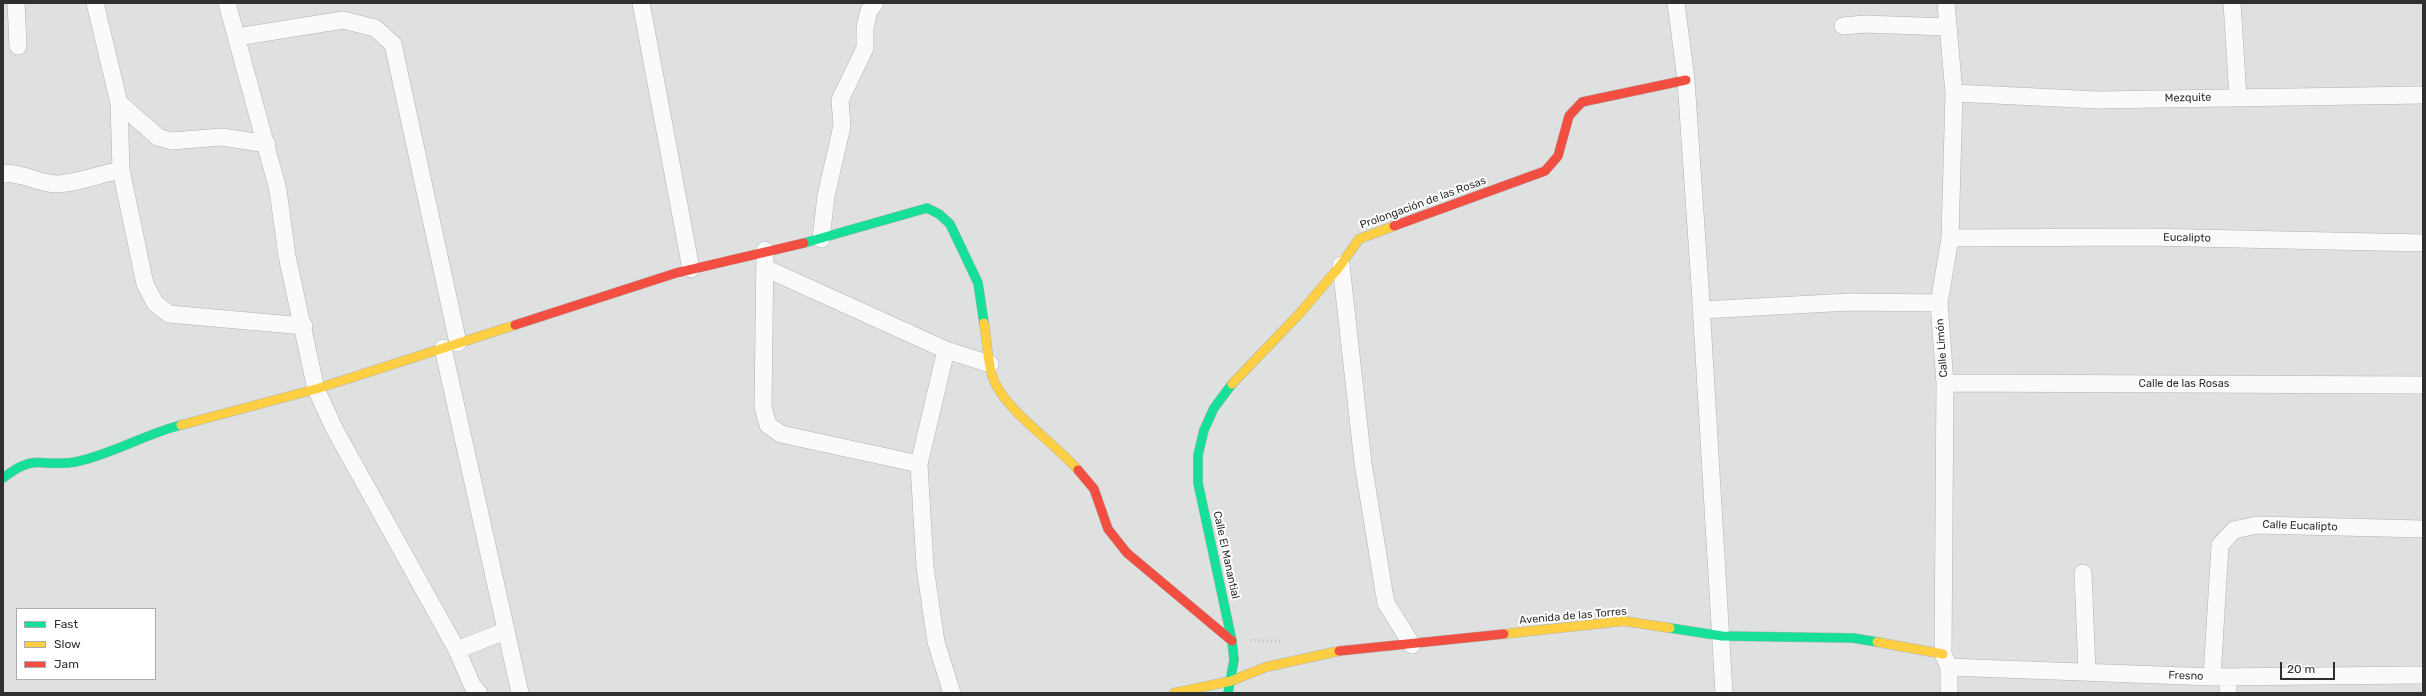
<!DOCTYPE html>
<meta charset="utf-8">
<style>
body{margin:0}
#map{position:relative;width:2426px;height:696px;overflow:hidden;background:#dee1e0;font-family:Rubik,sans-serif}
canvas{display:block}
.frame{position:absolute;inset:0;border:4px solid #2e2f2f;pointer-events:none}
.legend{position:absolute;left:16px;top:608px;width:140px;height:72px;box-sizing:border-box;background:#fff;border:1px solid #abacac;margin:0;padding:5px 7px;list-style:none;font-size:12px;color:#2e2f2f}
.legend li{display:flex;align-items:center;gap:8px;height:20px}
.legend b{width:20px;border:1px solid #abacac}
.scale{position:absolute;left:2280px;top:662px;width:55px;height:18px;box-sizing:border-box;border:2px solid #2e2f2f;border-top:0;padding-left:5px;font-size:12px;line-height:14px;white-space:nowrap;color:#2e2f2f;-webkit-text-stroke:3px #fff;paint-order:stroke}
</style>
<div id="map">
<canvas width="2426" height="696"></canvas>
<div class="frame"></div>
<ul class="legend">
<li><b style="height:5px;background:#16e098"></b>Fast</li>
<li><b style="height:5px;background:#ffcf43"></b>Slow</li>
<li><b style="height:5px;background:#f24e42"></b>Jam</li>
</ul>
<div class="scale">20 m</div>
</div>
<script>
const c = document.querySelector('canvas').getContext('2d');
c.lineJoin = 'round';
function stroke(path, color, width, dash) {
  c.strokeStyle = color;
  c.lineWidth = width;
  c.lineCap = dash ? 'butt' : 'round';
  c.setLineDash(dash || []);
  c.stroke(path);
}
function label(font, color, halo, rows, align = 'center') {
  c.font = font + ' Rubik,sans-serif';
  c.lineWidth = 4;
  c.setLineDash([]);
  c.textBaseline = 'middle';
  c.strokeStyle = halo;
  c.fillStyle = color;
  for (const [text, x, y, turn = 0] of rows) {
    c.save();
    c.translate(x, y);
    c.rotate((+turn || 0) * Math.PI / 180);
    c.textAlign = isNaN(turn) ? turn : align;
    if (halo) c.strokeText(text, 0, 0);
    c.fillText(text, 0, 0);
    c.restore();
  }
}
const path = new Path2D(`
 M1251,640L1282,641`);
const street = new Path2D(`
 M16,3L18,46
 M95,3L119,103L121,170L145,284L155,303L169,314L304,326
 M227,3L278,190L287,256L316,389L335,430L457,650L472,685L479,693
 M641,3L691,269
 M1676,3L1686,80L1700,286L1724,693
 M1946,3L1954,93L1950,238L1939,303L1945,383L1943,654L1949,667V693
 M2232,3L2238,97
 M1843,26L1865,24L1946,27
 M237,37L343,20L375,28L393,44L458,343
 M1954,93L2098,100L2423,95
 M119,103L158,137L171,141L222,137L267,144
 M3,174C21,171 38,184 57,184C78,183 100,174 121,170
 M1950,238L2146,237L2423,243
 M821,239L826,196L842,126L840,100L865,48V27L869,11L875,3
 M765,250L763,407L768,425L781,434L919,464
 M1341,265L1363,463L1384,592L1386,603L1412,645
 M765,268L946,350L990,364
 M1701,310L1850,302L1939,303
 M443,348L520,693
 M946,350L919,464L925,567L936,642L952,693
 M1945,383L2423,385
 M2083,573L2087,672
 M457,650L505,631
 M1949,667L2212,677L2423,675
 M2212,677L2220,545L2234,530L2257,525L2423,529
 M2228,677V693`);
const fast = new Path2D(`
 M804,243L927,208L939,214L950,224L978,283L984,323
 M3,478C36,452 40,468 75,462C111,455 145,434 181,425
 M1670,628L1722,636L1853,638L1877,642
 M1228,693L1234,660L1232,641L1198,483V455L1204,430L1214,408L1232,384`);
const slow = new Path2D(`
 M984,323C987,340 987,359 992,375C1001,408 1055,443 1078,470
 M1232,384L1300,313L1340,266L1359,239L1394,226
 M181,425L316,389L515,325
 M1504,634L1624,621L1670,628
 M1877,642L1943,654
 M1174,693L1231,681L1266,667L1339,651`);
const jam = new Path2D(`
 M1394,226L1545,171L1558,156L1569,116L1582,102L1686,80
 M515,325L676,273L804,243
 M1078,470L1094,489L1108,529L1127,553L1232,641
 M1339,651L1504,634`);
const streetNames = [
 ["Mezquite",2188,98,-1],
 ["Prolongación de las Rosas",1423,203,-20],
 ["Eucalipto",2187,238,1],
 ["Calle Limón",1942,348,-94],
 ["Calle de las Rosas",2184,384],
 ["Calle Eucalipto",2300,526,2],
 ["Calle El Manantial",1226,555,78],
 ["Avenida de las Torres",1573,616,-5],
 ["Fresno",2186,676,2]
];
stroke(street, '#b0b3b2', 18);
stroke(fast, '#b0b3b2', 10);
stroke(slow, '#b0b3b2', 10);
stroke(jam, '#b0b3b2', 10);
stroke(path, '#bebfbf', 2.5, [1, 3]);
stroke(street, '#fafafa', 17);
stroke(fast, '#16e098', 9);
stroke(slow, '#ffcf43', 9);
stroke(jam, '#f24e42', 9);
label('11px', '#2e2f2f', '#fff', streetNames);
</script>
